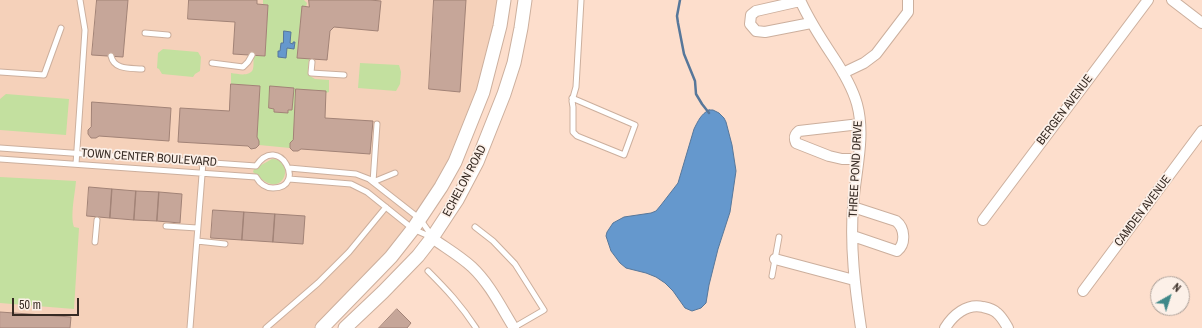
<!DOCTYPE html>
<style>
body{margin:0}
#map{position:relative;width:1202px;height:328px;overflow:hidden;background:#fddecc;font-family:"Archivo Narrow",sans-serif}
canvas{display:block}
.north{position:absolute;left:1150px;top:276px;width:40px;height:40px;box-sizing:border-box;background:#fcf0e8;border:1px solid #ada199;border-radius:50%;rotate:39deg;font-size:11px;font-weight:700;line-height:16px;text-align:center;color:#362a23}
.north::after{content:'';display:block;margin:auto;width:14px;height:18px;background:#3f8889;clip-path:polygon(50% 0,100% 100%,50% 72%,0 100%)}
.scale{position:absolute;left:12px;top:298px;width:67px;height:18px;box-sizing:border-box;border:2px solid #362a23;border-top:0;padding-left:5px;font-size:12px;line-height:14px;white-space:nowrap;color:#362a23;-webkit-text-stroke:3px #fcf0e8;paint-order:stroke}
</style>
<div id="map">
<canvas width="1202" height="328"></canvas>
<div class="north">N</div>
<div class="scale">50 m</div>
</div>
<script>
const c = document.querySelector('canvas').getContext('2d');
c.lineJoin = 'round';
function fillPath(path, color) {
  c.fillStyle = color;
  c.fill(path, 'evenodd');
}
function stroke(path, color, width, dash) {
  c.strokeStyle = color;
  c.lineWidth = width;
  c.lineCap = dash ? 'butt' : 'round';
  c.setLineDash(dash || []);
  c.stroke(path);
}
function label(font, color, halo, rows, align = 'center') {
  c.font = font + ' "Archivo Narrow",sans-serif';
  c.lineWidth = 3.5;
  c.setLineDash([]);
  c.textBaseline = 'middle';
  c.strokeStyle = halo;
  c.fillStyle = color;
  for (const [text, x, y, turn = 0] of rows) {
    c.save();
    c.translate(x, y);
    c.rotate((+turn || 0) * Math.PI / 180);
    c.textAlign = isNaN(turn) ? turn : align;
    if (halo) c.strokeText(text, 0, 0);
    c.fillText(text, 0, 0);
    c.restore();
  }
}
const built = new Path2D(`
 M0,0H504L500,26L455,162L413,229L322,328H0Z`);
const green = new Path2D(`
 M263,0H304L307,3L306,7H302L297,57L309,59L308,71L310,76L315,79L329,80V92L326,93V91L296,89L293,140L290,143V148L259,145V141L257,137L260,86L231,84V73C238,74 250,77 253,69C254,65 253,59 254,55L265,56L268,5L263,4Z
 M163,49L198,52L201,57L200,71L195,74L193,77L162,74L159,69L157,68L158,53Z
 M360,63L399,65L401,72L400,84L396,91L358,88Z
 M6,94L69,99L66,135L0,130V99Z
 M272,159C293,159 287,191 268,183C263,181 257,175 253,172L254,169Z
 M0,177L76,181C75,194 70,216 74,227L79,228L74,309L0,303Z`);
const water = new Path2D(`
 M284,31L291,32L290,43L293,44V42H295L294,49L287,48L286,58L278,57V51H280L281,43H283Z
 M709,110H713L719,113L724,118L726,122L732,145L736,171L730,212L718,249L709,285L706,303L701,308L692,311L685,308L673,291L665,283L656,277L646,273L626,268L620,263L611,251L606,236L607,232L613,223L624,217L651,213L656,211L661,205L678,183L694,129C698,121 701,114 709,110Z`);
const stream = new Path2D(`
 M680,0L677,16L678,23L684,54L695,81L696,94L702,104L709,113`);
const building = new Path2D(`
 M97,0H128L123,57L92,55Z
 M189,0H257V4L268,5L265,56L233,54L235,22L188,19Z
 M309,0H370L381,1L378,31L334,27L330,31L327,60L297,58L302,6L309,7Z
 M434,0H466L460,92L429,89Z
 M231,84L260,86L257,137L259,141V145L256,148L251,149L248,146L178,142L180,108L229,111Z
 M270,86L294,88L292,110H288V113L274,112V109L269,108Z
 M296,89L326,91L325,118L373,121L370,154L301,149L298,151H293L290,148V143L293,140Z
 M92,102L171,108L169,141L99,136L96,138H91L88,134V130L91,127Z
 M89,187L112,189L110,218L87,216Z
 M112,189L136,191L134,220L110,218Z
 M136,191L159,192L157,221L134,220Z
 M159,192L182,194L180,223L157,221Z
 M213,210L244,212L242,240L211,238Z
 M244,212L275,214L273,242L242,240Z
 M275,214L305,216L303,244L273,242Z
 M397,309L411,323L407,328H379Z
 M0,312L71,317L70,328H0Z`);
const service = new Path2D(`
 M145,33L168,35
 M111,56C114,70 130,68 142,69
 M312,62L311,73L344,75
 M212,63L243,67L248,62L252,55
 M0,72L44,75L61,28
 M572,98L635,125L624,155L577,136L573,132V107L572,101L576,87L581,0
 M377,124L373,182L395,173
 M0,148L256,166C279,132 308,188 273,188C265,188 260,184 256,177L0,159
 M76,164L85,30L80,0
 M289,168L356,174L369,179L420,219L432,236
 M289,179L351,184L367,192L413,229L431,237
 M166,226L197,228
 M475,227L493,241L515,264L544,310L513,328
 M197,241L225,244
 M95,242L97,220
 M428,271C447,290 461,305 476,328
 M772,276L779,237
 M190,328L203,162
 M266,328L318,283L349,252L386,207`);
const minor = new Path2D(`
 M800,0C809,20 820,37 832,55C842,70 852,86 857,104C866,137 855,173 853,207C850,247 855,288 861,328
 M1172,0L1202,23
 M800,1L756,11L751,15L750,24L756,31L765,32L811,23
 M843,73L864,63L876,54L908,12V0
 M858,159H842L829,156L796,143C794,138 794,135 799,131L860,124
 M853,207L896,221C905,228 906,244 897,251L853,236
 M983,220L1148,0
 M432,238C446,248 460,256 472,267C490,284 501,307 514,328
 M775,259L854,280
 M1083,291L1202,131
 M945,328C953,315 967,303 983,307C988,308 993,309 997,313C1002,317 1005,323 1008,328`);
const tertiary = new Path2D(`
 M322,328L391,257L413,229L441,187L455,162L483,92L500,26L504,0
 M345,328L383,292L418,256L432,238L457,200L477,162L504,94L514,63L521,28L525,0`);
const streetNames = [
 ["BERGEN AVENUE",1065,110,-53],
 ["TOWN CENTER BOULEVARD",149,158,4],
 ["THREE POND DRIVE",856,169,-87],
 ["ECHELON ROAD",465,181,-62],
 ["CAMDEN AVENUE",1143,211,-53]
];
fillPath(built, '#f5d1ba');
fillPath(green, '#c3e09f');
fillPath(water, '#6598cd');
stroke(water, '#57779a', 1);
stroke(stream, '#57779a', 2.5);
fillPath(building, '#c6a699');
stroke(building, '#a28377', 1);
stroke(service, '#ccaf9d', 7);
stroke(minor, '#ccaf9d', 12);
stroke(tertiary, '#ccaf9d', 15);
stroke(service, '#fff', 5);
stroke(minor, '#fff', 10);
stroke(tertiary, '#fff', 13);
label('12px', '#362a23', '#fcf0e8', streetNames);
</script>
